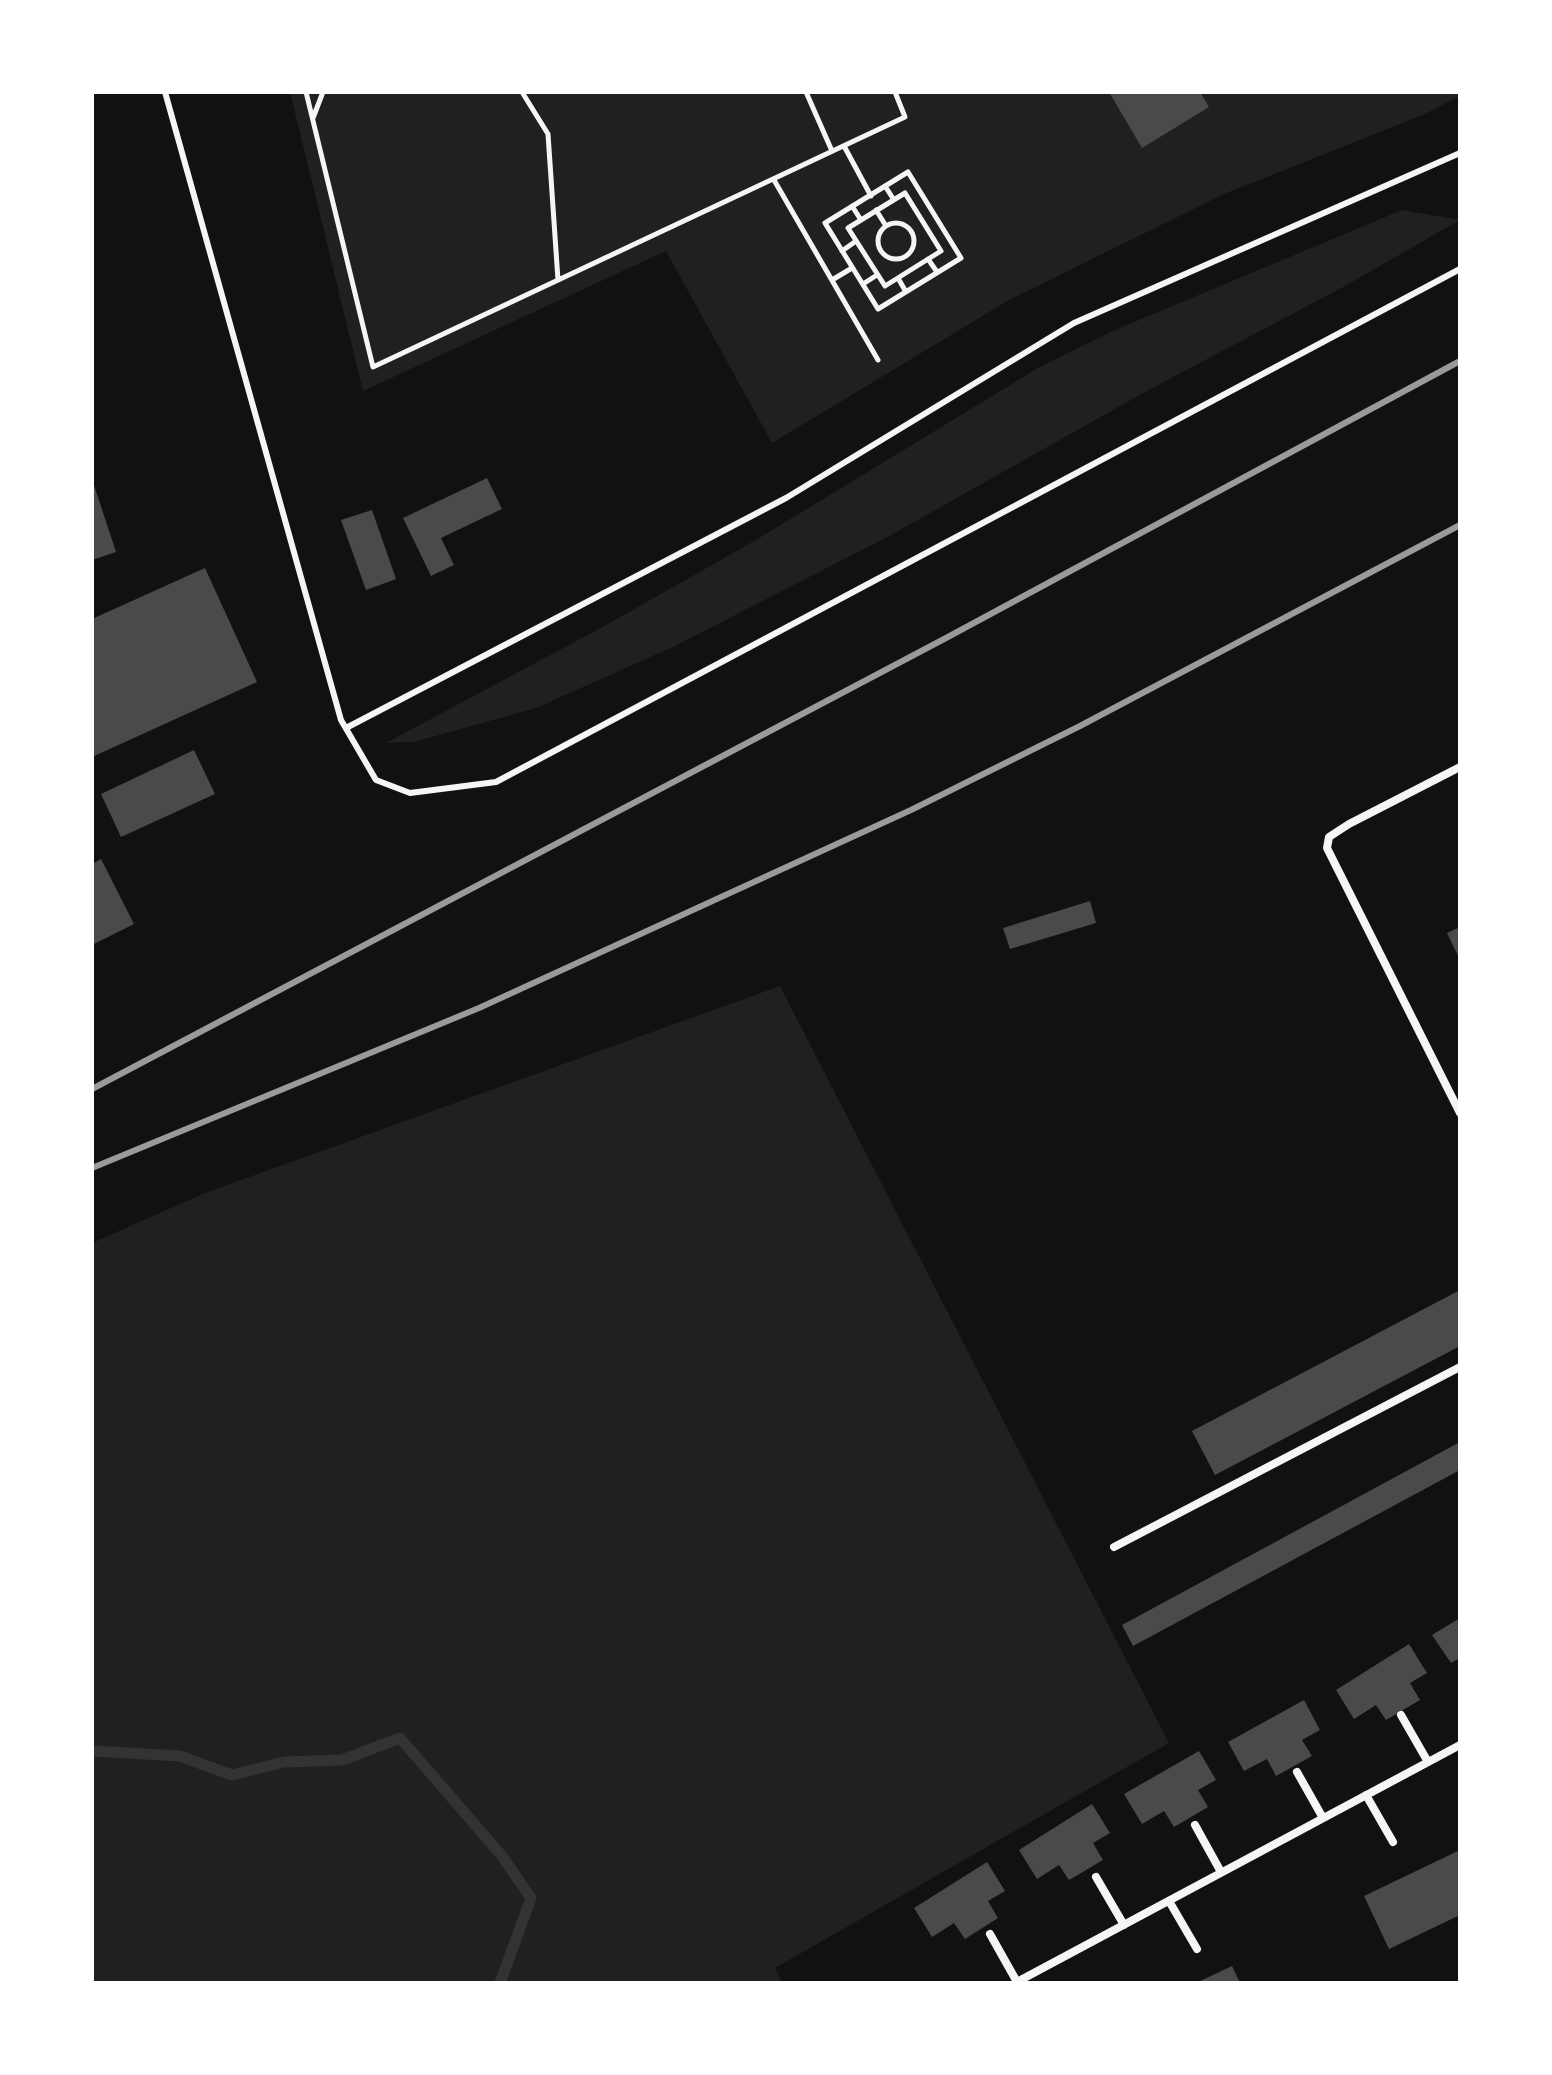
<!DOCTYPE html>
<style>
body{margin:0}
#map{position:relative;width:1552px;height:2075px;overflow:hidden;background:#111;font-family:Figtree,sans-serif}
canvas{display:block}
.frame{position:absolute;inset:0;border:94px solid #fff;pointer-events:none}
</style>
<div id="map">
<canvas width="1552" height="2075"></canvas>
<div class="frame"></div>
</div>
<script>
const c = document.querySelector('canvas').getContext('2d');
c.lineJoin = 'round';
function fillPath(path, color) {
  c.fillStyle = color;
  c.fill(path, 'evenodd');
}
function stroke(path, color, width, dash) {
  c.strokeStyle = color;
  c.lineWidth = width;
  c.lineCap = dash ? 'butt' : 'round';
  c.setLineDash(dash || []);
  c.stroke(path);
}
const green = new Path2D(`
 M290,92H1460V96L1425,114L1224,194L1009,300L772,443L666,251L363,391Z
 M1402,210L1460,220L1345,286L1145,392L891,535L675,646L536,708L414,742L386,743L608,624L756,540L1038,368L1115,330Z
 M780,986L1169,1743L775,1968L782,1983H92V1243L205,1193Z`);
const stream = new Path2D(`
 M92,1751L180,1756L232,1775L284,1762L342,1760L400,1738L502,1856L531,1898L500,1983`);
const building = new Path2D(`
 M1109,92H1200L1209,107L1142,148Z
 M487,478L502,509L441,538L454,565L431,576L403,518Z
 M92,479L116,552L92,560Z
 M372,510L396,579L366,590L341,520Z
 M205,568L257,682L92,757V619Z
 M194,750L215,794L121,837L101,794Z
 M101,859L134,924L92,945V864Z
 M1090,901L1096,923L1010,949L1003,928Z
 M1460,927V960L1447,933Z
 M1460,1290V1346L1215,1475L1192,1431Z
 M1460,1442V1470L1133,1646L1122,1625Z
 M1460,1618V1658L1451,1663L1432,1635Z
 M1409,1644L1427,1673L1410,1683L1420,1700L1386,1720L1376,1705L1354,1719L1336,1690Z
 M1304,1700L1320,1730L1302,1740L1312,1756L1276,1776L1267,1759L1244,1771L1228,1742Z
 M1199,1751L1216,1780L1198,1790L1208,1807L1174,1827L1164,1811L1142,1824L1124,1794Z
 M1092,1804L1110,1833L1093,1843L1103,1860L1069,1880L1059,1865L1037,1879L1019,1850Z
 M1460,1850V1915L1389,1949L1364,1896Z
 M987,1862L1005,1891L988,1901L998,1918L965,1939L954,1923L932,1937L914,1908Z
 M1232,1966L1240,1983H1196Z`);
const path = new Path2D(`
 M306,92L373,367L905,117L895,92
 M522,92L548,134L558,280
 M806,92L832,151
 M313,118L323,92
 M844,146L871,196
 M908,172L961,258L878,309L825,223Z
 M774,180L878,360
 M885,186L894,200
 M905,193L941,251L885,286L848,228Z
 M852,206L861,220
 M876,210L886,226
 M878 241a18 18 0 1 1 36 0a18 18 0 1 1-36 0Z
 M842,251L856,241
 M928,259L937,272
 M898,278L906,292
 M832,280L852,268
 M863,284L877,275`);
const service = new Path2D(`
 M165,92L341,720L376,780L410,793L496,782L1460,269
 M346,728L786,498L1074,323L1460,153`);
const minor = new Path2D(`
 M1460,767L1349,824L1329,837L1327,848L1460,1113
 M1114,1547L1460,1367
 M1401,1715L1428,1762
 M1297,1772L1323,1818
 M1366,1795L1393,1842
 M1195,1825L1221,1872
 M1096,1877L1124,1925
 M1169,1901L1197,1949
 M990,1934L1017,1982
 M1015,1983L1460,1745`);
const rail = new Path2D(`
 M92,1089L946,638L1460,361
 M92,1168L479,1008L911,810L1080,726L1460,525`);
fillPath(green, '#202020');
stroke(stream, '#333', 11);
fillPath(building, '#4a4a4a');
stroke(path, '#f5f5f5', 5);
stroke(service, '#f5f5f5', 6);
stroke(minor, '#f5f5f5', 8);
stroke(rail, '#9a9a9a', 6);
</script>
